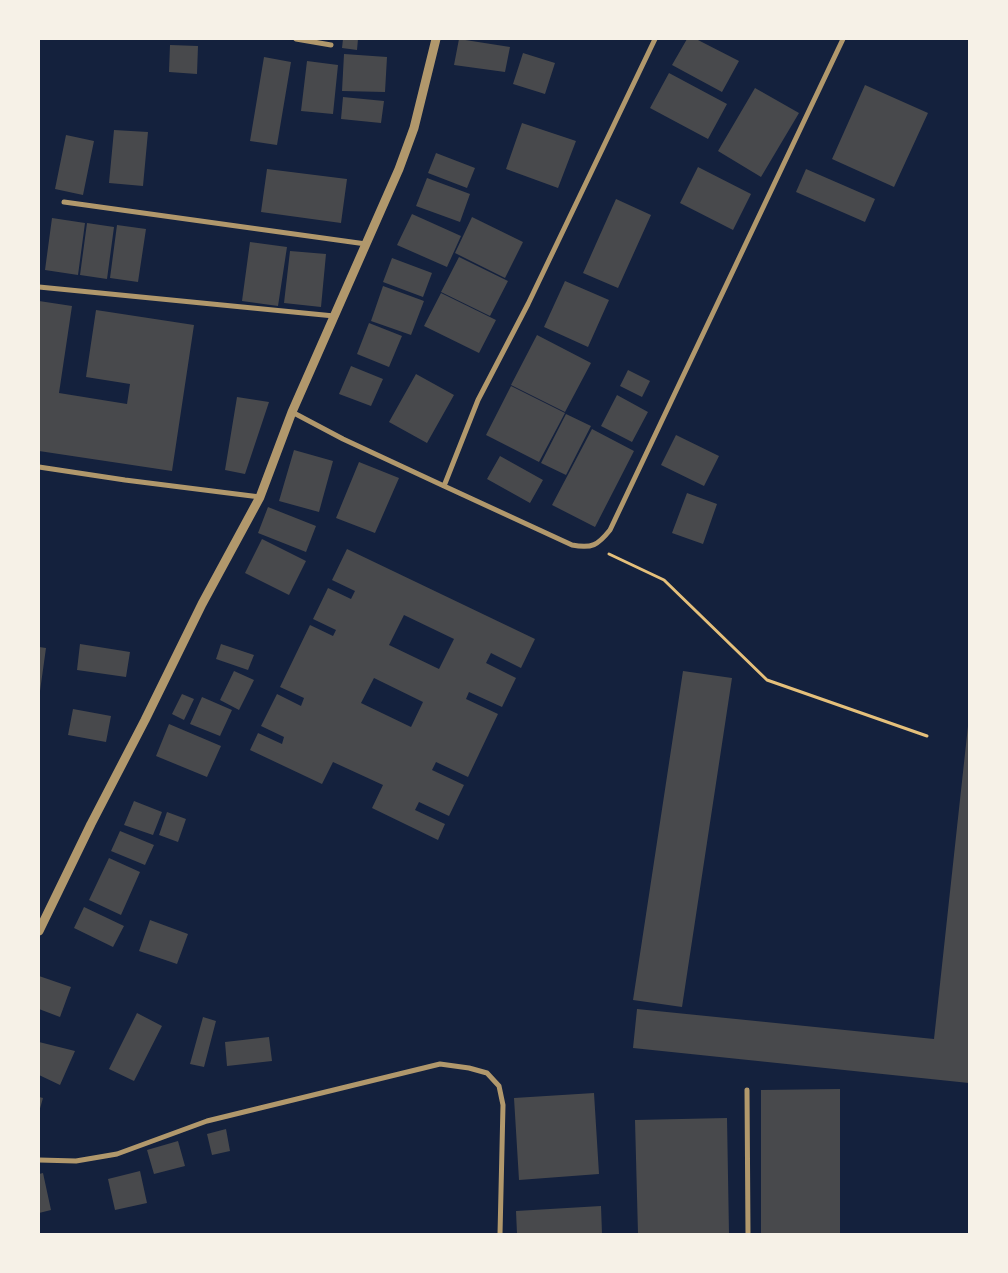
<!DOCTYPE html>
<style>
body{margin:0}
#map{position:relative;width:1008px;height:1273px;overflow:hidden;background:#14213d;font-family:"Roboto Condensed",sans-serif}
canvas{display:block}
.frame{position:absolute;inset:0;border:40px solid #f6f1e7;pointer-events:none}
</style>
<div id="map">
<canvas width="1008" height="1273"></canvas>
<div class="frame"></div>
</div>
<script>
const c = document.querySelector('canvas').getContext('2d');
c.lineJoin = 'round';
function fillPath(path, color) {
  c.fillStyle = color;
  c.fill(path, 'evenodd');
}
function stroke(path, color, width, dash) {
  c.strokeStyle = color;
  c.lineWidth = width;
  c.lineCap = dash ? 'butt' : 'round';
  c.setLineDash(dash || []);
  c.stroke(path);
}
const building = new Path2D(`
 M343,39H358L357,50L342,48Z
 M459,39L510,47L505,72L454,65Z
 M687,39H696L739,61L722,92L672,65Z
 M170,45L198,46L197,74L169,72Z
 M523,53L555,63L545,94L513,84Z
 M344,54L387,57L385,92L342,91Z
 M264,57L291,62L277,145L250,141Z
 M307,61L338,65L333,114L301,111Z
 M669,73L727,104L708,139L650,108Z
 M865,85L928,113L894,187L832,159Z
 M755,88L799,113L761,177L718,151Z
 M343,97L384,101L381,123L341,119Z
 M522,123L576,141L558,188L506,169Z
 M114,130L148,132L143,186L109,183Z
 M66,135L94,141L83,195L55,189Z
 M436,153L475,168L467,188L428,173Z
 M698,167L751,194L733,230L680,203Z
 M267,169L347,179L341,223L261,212Z
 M806,169L875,199L865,222L796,192Z
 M427,178L470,194L460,222L416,206Z
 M616,199L651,215L618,288L583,273Z
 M412,214L461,236L447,267L397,245Z
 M472,217L523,242L505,278L455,253Z
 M52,218L85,223L78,275L45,270Z
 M87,223L114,227L107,279L80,275Z
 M117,225L146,229L138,282L110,278Z
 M250,242L287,247L278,306L242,301Z
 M290,251L326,254L321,307L284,303Z
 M459,257L508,281L490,316L441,292Z
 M392,258L432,273L423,297L383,282Z
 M565,281L609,300L588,347L544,327Z
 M383,286L424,301L411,335L371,321Z
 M441,293L496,320L479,353L424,326Z
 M39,301L72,306L59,393L127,404L130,384L86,377L96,310L194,325L172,471L39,451Z
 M369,323L402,336L389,367L357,354Z
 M537,335L591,363L565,412L511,385Z
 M351,366L383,379L371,406L339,394Z
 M628,370L650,381L642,397L620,386Z
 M416,374L454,395L427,443L389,422Z
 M511,386L565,413L539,462L486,435Z
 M617,395L648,412L632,442L601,426Z
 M237,397L269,402L245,474L225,470Z
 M566,414L591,426L566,475L541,463Z
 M592,429L634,451L595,527L552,505Z
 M676,435L719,456L704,486L661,465Z
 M294,450L333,461L319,512L279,501Z
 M500,456L543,480L530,503L487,479Z
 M359,462L399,478L375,533L336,518Z
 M687,493L717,504L703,544L672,533Z
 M268,507L316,526L306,552L258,533Z
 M262,539L306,561L289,595L245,573Z
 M347,549L535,639L521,668L491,653L486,663L516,678L502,707L469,692L466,699L498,714L468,777L436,762L432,770L464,785L449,816L419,802L415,810L445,824L438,840L372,808L383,785L333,762L322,784L250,750L258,733L282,744L284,737L261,726L277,694L301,706L304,698L280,687L310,625L333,636L336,630L313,619L328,588L351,599L355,591L332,580ZM404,615L454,639L439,669L389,645ZM374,678L423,702L411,727L361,703Z
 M80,644L130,652L126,677L77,670Z
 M221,644L254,655L248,670L216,659Z
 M39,647L46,648L40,691H39Z
 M234,671L254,680L239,710L220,700Z
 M683,671L732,678L682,1007L633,1000Z
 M182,694L194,699L184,720L172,714Z
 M202,697L232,710L220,736L190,724Z
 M73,709L111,716L106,742L68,735Z
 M169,724L221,746L207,777L156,756Z
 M968,726H969V1083L633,1048L637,1009L934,1039Z
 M134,801L162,812L153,835L124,825Z
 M167,812L186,819L178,842L159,835Z
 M120,831L154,845L145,865L111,851Z
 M109,858L140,872L121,915L89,900Z
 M84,907L124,926L113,947L74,928Z
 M150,920L188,934L177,964L139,951Z
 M39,976L71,987L60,1017L39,1009Z
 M137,1013L162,1026L134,1081L109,1069Z
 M203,1017L216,1021L204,1067L190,1064Z
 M269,1037L272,1061L227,1066L225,1042Z
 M39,1042L75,1051L60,1085L39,1075Z
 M840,1089V1234H761V1090Z
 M594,1093L599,1174L519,1180L514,1098Z
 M39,1097L43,1098L39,1112Z
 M727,1118L729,1234H638L635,1120Z
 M226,1129L230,1151L212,1155L207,1134Z
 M178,1141L185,1166L154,1174L147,1150Z
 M140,1171L147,1203L115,1210L108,1179Z
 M43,1173L51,1210L39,1213V1174Z
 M601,1206L602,1234H517L516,1211Z`);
const path = new Path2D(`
 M609,554L664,580L767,680L927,736`);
const minor = new Path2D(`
 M296,39L331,45
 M64,202L366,244
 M39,287L334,316
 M292,412L343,439L444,486L478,400L528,304L655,39
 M39,467L125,480L260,497
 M444,486L572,545C592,549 598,545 610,530L843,39
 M747,1090L748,1234
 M39,1160L76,1161L117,1154L207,1121L440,1064L469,1068L487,1073L499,1086L503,1105L500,1234`);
const tertiary = new Path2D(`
 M39,931L91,824L145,720L202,604L260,497L292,412L399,169L414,128L436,39`);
fillPath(building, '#48494c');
stroke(path, '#e5c07b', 3);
stroke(minor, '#b1986c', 5);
stroke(tertiary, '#b1986c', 9);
</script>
